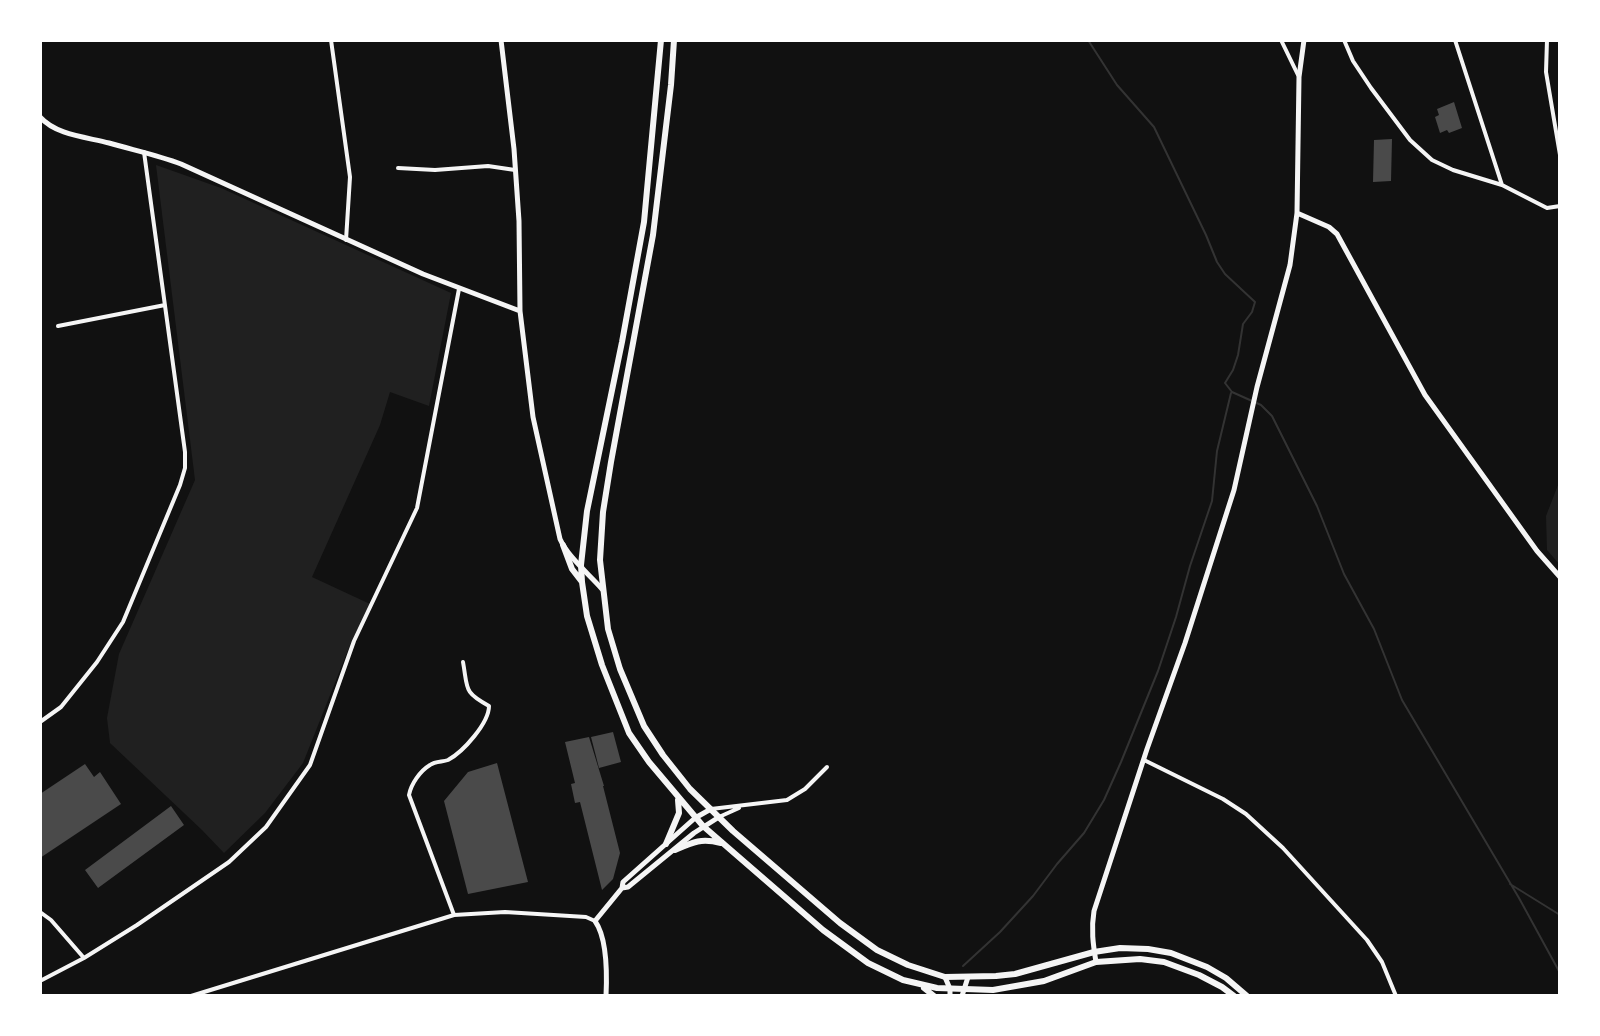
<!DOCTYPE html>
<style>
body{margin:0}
#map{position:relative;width:1600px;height:1036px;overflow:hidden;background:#111;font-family:Commissioner,sans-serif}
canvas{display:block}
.frame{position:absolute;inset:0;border:42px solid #fff;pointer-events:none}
</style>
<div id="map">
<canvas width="1600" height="1036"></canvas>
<div class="frame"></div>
</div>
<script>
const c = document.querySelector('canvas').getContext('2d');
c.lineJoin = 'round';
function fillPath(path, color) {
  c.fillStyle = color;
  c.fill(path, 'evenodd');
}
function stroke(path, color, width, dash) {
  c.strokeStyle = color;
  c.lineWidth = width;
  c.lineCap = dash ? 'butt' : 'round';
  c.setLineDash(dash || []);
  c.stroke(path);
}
const green = new Path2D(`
 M156,165L221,188L451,293L429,406L390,392L380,425L312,577L370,604L350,645L303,763L265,813L224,853L202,830L110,743L107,718L119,654L195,480Z
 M1560,480V565L1547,550L1546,516Z`);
const stream = new Path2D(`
 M1088,40L1117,85L1154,127L1206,235L1217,262L1225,274L1255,302L1252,312L1243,324L1238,355L1233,370L1225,383L1232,392L1261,405L1272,416L1317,506L1344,574L1374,629L1402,700L1519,898L1560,973
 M1510,884L1560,915
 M963,966L1000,932L1033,896L1057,864L1084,833L1104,800L1121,762L1158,671L1176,617L1190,566L1212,501L1217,451L1231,393`);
const building = new Path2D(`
 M1454,102L1462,128L1449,133L1447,130L1440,133L1435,117L1439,115L1437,109Z
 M1392,139L1391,181L1373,182L1374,140Z
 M613,732L621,762L599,768L591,737Z
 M589,737L604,786H603L620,853L613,879L602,890L580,802L575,803L571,784L575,783L565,742Z
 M497,763L528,882L468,894L444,801L468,772Z
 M85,764L94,777L100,772L121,804L40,858V794Z
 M171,806L184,825L98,888L85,870Z`);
const minor = new Path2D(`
 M331,40L350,177L346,240
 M1281,40L1298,75
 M1344,40L1353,61L1371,88L1410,140L1432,160L1453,170L1502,185L1547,208L1560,206
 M1455,40L1502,185
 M1547,40L1546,72L1560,155
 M398,168L435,170L488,166L515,170
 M58,326L165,305
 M40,722L61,707L97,662L123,622L180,485L185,468V452L144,152
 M1144,760L1223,799L1246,814L1283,848L1367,940L1382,962L1396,996
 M711,809L787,800L805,789L827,767
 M719,817L739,808
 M40,912L51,920L84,958
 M454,915L409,795C411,784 420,771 430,765C435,761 443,762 448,760C463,752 489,723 489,706C463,692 468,689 463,662
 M40,981L84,958L137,925L229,862L266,827L310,765L354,641L417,508L459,289
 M191,996L454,915L505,912L586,917L595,921`);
const secondary = new Path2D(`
 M501,40L514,149L519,221L520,311L533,417L560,539C568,557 589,574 602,589
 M40,117C56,135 86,137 109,143C133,150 158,155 181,164L423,274L520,311
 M1297,213L1329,227L1337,234L1425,395L1537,551L1560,577
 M622,888L628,887L694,833L719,817
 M1096,962C1093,944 1091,929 1094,911L1147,749L1185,643L1234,490L1257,387L1290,265L1297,213L1299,77L1304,40
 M945,977L950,989V996
 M606,996C607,975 607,938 595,921L622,888L623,882L695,818L711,809
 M962,996L968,977`);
const trunk = new Path2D(`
 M661,40L644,222L622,342L587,511L581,565L582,582L587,616L602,665L629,733L649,762L703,826L823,930L868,963L903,980L937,988L993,990L1044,981L1096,962L1140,959L1164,962L1199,975L1222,987L1234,996
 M674,40L671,85L653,235L611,462L603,512L600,560L608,629L620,669L644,726L663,755L690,789L733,831L840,923L877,950L908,965L945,977L996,976L1015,974L1094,952L1120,948L1148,949L1171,953L1207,967L1226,978L1247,996
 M563,545L572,569L582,582
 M666,844L679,813L678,800
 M675,850C693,842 701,838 721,843
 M924,988L934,996`);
fillPath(green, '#202020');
stroke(stream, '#333', 2);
fillPath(building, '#4a4a4a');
stroke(minor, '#f5f5f5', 4);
stroke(secondary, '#f5f5f5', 5);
stroke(trunk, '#f5f5f5', 6);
</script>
